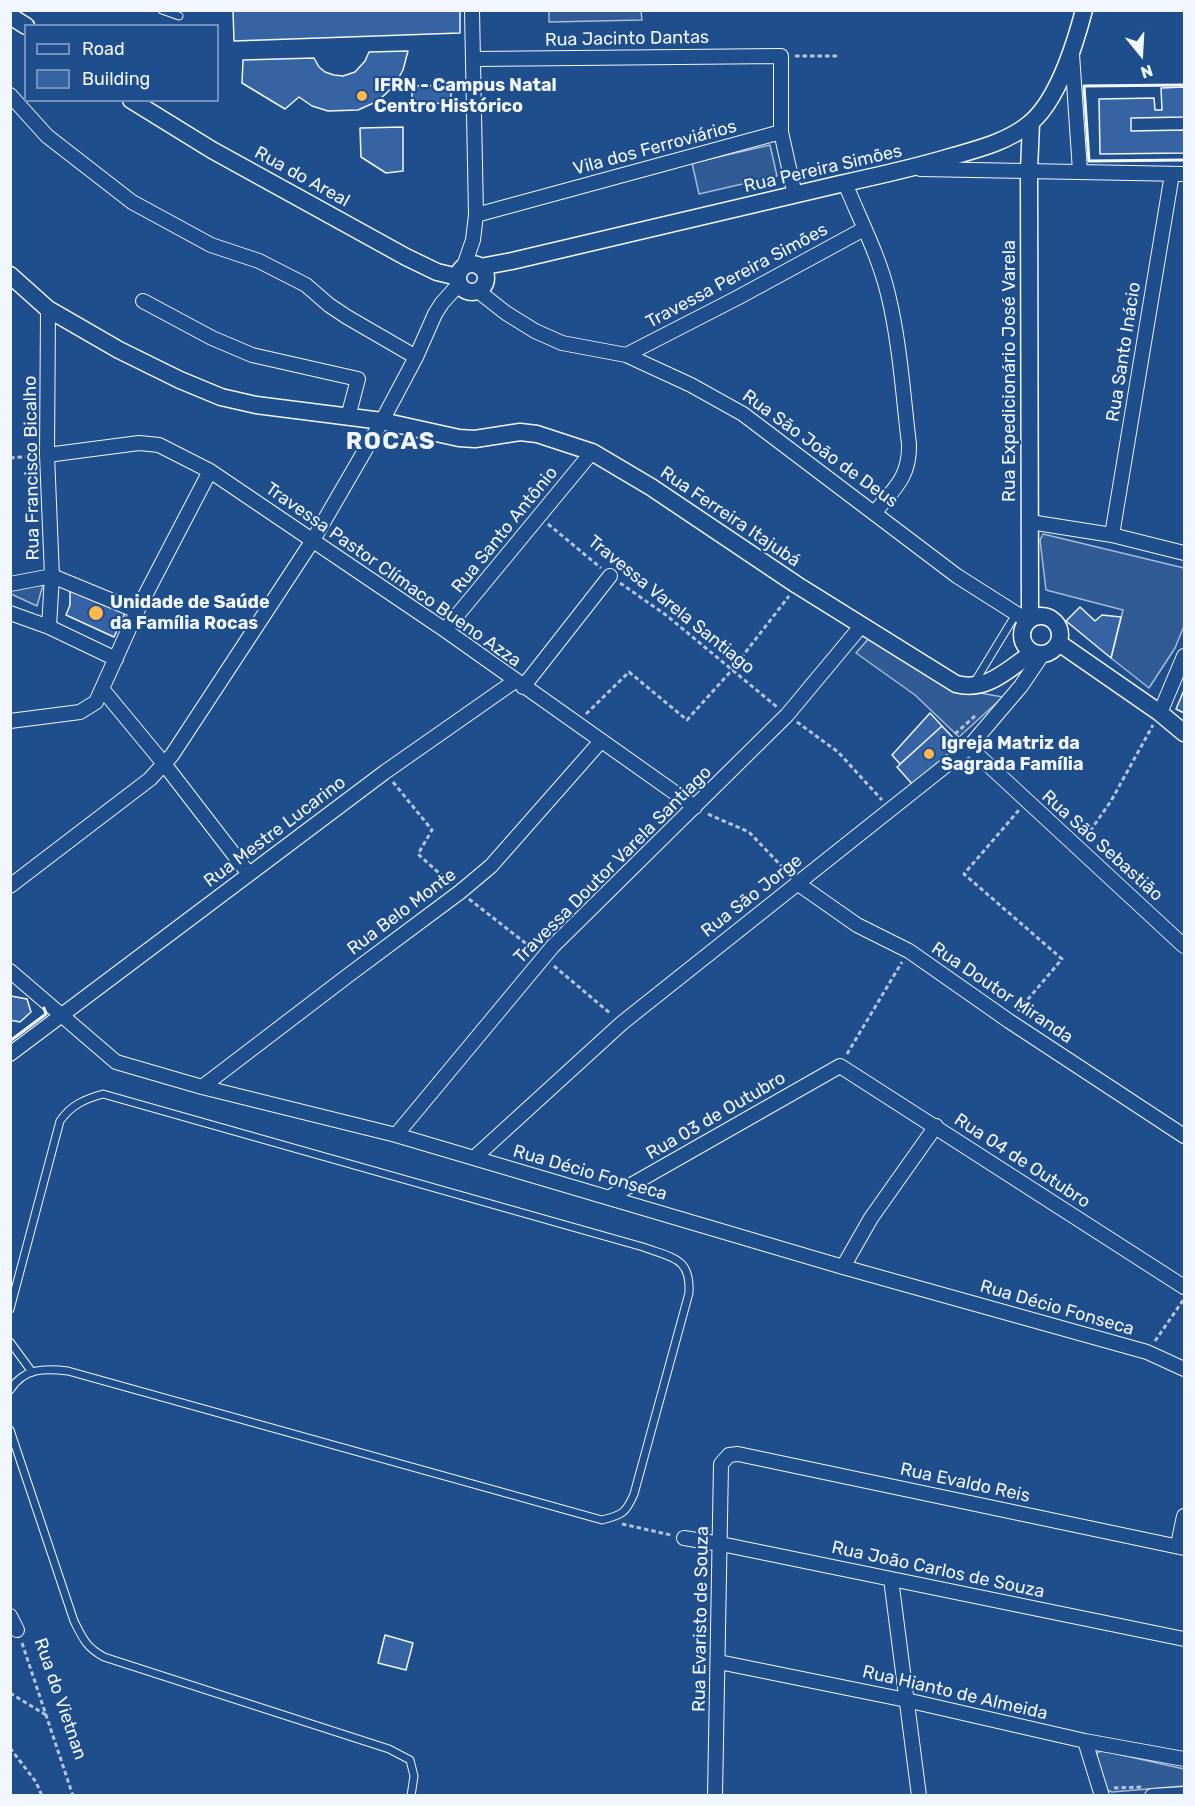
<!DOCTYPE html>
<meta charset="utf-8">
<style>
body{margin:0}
#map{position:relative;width:1195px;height:1806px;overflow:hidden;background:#1f4e8c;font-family:Rubik,sans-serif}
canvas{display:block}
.frame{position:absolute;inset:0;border:12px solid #f2f6ff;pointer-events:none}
.legend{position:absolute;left:24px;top:24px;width:195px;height:78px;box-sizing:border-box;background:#1f4e8c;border:2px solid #7391ba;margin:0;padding:8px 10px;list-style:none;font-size:18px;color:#f2f6ff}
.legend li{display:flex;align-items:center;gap:12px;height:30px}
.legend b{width:30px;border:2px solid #7391ba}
.north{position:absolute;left:1111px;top:24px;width:60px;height:60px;-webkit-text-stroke:4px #1f4e8c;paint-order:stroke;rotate:162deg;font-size:16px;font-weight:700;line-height:24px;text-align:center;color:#f2f6ff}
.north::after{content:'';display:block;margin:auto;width:21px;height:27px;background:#f2f6ff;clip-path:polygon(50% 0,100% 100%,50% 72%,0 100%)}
</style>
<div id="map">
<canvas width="1195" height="1806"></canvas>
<div class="frame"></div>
<ul class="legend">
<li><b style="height:8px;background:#1f4e8c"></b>Road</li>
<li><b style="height:16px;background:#3563a3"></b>Building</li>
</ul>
<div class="north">N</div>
</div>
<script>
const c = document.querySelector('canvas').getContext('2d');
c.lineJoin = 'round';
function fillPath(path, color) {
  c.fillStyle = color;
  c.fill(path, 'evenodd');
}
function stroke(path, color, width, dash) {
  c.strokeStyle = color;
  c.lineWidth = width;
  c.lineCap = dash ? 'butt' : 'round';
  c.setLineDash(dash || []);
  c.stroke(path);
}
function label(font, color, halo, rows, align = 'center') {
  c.font = font + ' Rubik,sans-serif';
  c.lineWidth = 4.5;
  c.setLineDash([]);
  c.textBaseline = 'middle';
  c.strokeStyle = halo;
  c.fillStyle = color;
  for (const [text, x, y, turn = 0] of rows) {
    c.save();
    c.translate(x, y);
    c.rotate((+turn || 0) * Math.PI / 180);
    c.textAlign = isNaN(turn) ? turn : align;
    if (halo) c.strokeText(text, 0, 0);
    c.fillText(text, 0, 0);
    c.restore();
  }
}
const built = new Path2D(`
 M549,11H641L642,20L549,22Z
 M770,145L777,176L699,194L692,163Z
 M1043,534L1184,568V626L1175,648L1149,688L1111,658L1123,610L1046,590L1040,540Z
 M12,585H43L37,606L11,594Z
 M870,637L946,687L1003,697L959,737L915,695L856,653Z
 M1104,1751L1184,1769V1786L1112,1792L1105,1789L1095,1759L1098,1752Z`);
const building = new Path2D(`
 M233,10H460V33L234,41Z
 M408,51L403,70L394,86L378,101L358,110L328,111L312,106L299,97L285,109L242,83L243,60L314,58L319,67L325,72L334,75L343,76L355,72L365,61L369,52Z
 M451,85V103L412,104V86Z
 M1184,87V117L1131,118V131L1184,130V153L1100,154L1099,99L1154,98L1155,110H1162L1161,88Z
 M403,127V171L386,173L361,157L360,128Z
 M70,586L126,611L114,637L66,615L70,605Z
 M1080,607L1095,621L1102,615L1121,617L1111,658L1066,621Z
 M1184,690V713L1176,709Z
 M930,713L942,726L900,764L892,755Z
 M942,726L959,744L913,785L897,767Z
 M10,994L11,996L27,999L31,1012L20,1022L10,1020Z
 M385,1635L413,1643L406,1670L378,1663Z`);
const path = new Path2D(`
 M795,56H838
 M10,458L33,456
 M548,524L601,568
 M620,583L666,615L777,707
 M586,714L629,672L687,720L731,671L789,596
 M797,722L838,752L882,800
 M955,734L976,715
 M393,782L432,830L418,854L451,884
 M708,814L749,832L788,873
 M1086,837L1111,801L1153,725
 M469,899L533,949
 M554,966L611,1014
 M1018,1011L1062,959L964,874L1019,810
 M847,1054L902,962
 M1155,1341L1184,1299
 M622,1524L671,1535
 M22,1643L73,1796
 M10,1693L46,1715
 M10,1748L36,1782L42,1796
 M1114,1788L1141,1787`);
const service = new Path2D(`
 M162,10L179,16
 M974,683L1016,614
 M10,1309L60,1121C71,1105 85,1099 103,1094L643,1247C672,1258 691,1257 689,1293L634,1494C626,1513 622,1515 602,1520L68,1371C44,1368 24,1368 10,1390
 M10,1342L32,1372
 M10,1430L74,1621C83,1639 86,1647 104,1657L389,1749L410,1760L414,1776L411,1796`);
const minor = new Path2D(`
 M1072,54L1080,171
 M474,59L781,56V132
 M10,95L47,136L132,202L211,245L259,261L306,285L329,305L347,317L416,357
 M920,169L1184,174
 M845,183C860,220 879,256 888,294C900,343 903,395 909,444C910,477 894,489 875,512
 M476,215L781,132L795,195
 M464,266L473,240L476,215L472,10
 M478,291L506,313L535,331L562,343L626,355L691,385L743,414L957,576L1028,621
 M143,301L212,338L252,355L358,379L348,417
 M48,309L47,455L52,576L49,627
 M626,355L737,298L864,229
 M47,455L139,443L159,445L210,471L445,630L695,807
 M1030,522L1112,535L1184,553
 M1112,535L1172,174
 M10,584L52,576L137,611
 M10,613L49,627L116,659
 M445,630L592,452
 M523,687L610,576
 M103,690L165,765L249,874
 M1160,713L1184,656
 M10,721L80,712L96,702L137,611L210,471
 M969,747L1184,946
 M797,883L857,925L909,951L1009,1021L1184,1136
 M10,886L150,779L172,755L313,540L382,421L416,357L435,314L442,303L459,284
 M10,971L116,1062L202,1087L396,1135L843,1267L1147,1352L1184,1369
 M10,1054L385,772L515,681
 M202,1087L350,974L460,892L491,866L601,741
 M396,1135L553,946L787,715L862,625
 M474,1158L622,1023L969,747L1021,686L1042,655
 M610,1197L840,1066L1184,1287
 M843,1267L871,1218L936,1126
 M684,1538L721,1544L1184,1639
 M1178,1545L1184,1516
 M891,1579L919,1796
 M10,1616L17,1630
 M719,1662L906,1700L1085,1741L1184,1759
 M1085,1741L1102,1796
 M715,1796L721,1464L729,1455L738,1454L1184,1548
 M1152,1796L1184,1794`);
const tertiary = new Path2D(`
 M10,16L26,26
 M131,100L212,150L406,257L437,272L458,277
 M458 278a14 14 0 1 1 28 0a14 14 0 1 1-28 0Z
 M480,267L512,261C622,236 731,210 840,184C877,176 914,168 950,157C978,149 1007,142 1029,124C1058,101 1075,44 1084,10
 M10,275L48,309L119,350L180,380L221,397L256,405L382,421L459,438L475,439L520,432L537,434L592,452L651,487L797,585L956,684C987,692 1007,670 1032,653
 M1022 635a19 19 0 1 1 38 0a19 19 0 1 1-38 0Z
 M1030,619L1029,170L1031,123
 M1059,643L1160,713L1184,733`);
const wall = new Path2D(`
 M1184,85L1084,86L1089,161L1184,160
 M10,1041L46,1014L44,1008`);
const markers = [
 [362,96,6,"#ffb74d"],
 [96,613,8,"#ffb74d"],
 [929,754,6,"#ffb74d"]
];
const streetNames = [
 ["Rua Jacinto Dantas",627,39,-1],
 ["Vila dos Ferroviários",655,148,-15],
 ["Rua Pereira Simões",823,169,-13],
 ["Rua do Areal",302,177,29],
 ["Travessa Pereira Simões",737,276,-28],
 ["Rua Santo Inácio",1124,352,-81],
 ["Rua Expedicionário José Varela",1010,371,-90],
 ["Rua São João de Deus",820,449,36],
 ["Rua Francisco Bicalho",32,468,-91],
 ["Rua Ferreira Itajubá",730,517,34],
 ["Rua Santo Antônio",505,530,-51],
 ["Travessa Pastor Clímaco Bueno Azza",393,575,35],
 ["Travessa Varela Santiago",671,605,39],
 ["Rua Mestre Lucarino",275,832,-37],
 ["Rua São Sebastião",1102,846,42],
 ["Travessa Doutor Varela Santiago",613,865,-45],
 ["Rua São Jorge",752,896,-38],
 ["Rua Belo Monte",402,912,-37],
 ["Rua Doutor Miranda",1002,993,34],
 ["Rua 03 de Outubro",716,1116,-30],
 ["Rua 04 de Outubro",1022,1161,33],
 ["Rua Décio Fonseca",590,1173,16],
 ["Rua Décio Fonseca",1057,1308,16],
 ["Rua Evaldo Reis",965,1483,12],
 ["Rua João Carlos de Souza",938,1570,12],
 ["Rua Evaristo de Souza",701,1619,-89],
 ["Rua Hianto de Almeida",955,1693,13],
 ["Rua do Vietnan",60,1699,71]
];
const poiNames = [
 ["IFRN - Campus Natal",374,86],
 ["Centro Histórico",374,107],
 ["Unidade de Saúde",110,603],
 ["da Família Rocas",110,624],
 ["Igreja Matriz da",941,744],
 ["Sagrada Família",941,765]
];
const districtNames = [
 ["ROCAS",391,442]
];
fillPath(built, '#305b95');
stroke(built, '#a8bbd7', 1.5);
fillPath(building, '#3563a3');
stroke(building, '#f2f6ff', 1.5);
stroke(service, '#f2f6ff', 9);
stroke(minor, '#f2f6ff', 16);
stroke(tertiary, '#f2f6ff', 19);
stroke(path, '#b3c4dc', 3, [4.5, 3]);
stroke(service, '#1f4e8c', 7);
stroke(minor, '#1f4e8c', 14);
stroke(tertiary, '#1f4e8c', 16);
stroke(wall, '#f2f6ff', 3);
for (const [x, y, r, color] of markers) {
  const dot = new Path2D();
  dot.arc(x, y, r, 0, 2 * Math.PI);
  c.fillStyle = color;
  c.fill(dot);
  stroke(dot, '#1f4e8c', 2);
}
label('18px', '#f2f6ff', '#1f4e8c', streetNames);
label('bold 18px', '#f2f6ff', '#1f4e8c', poiNames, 'left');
c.letterSpacing = '1.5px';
label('bold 24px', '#f2f6ff', '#1f4e8c', districtNames);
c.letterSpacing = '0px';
</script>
